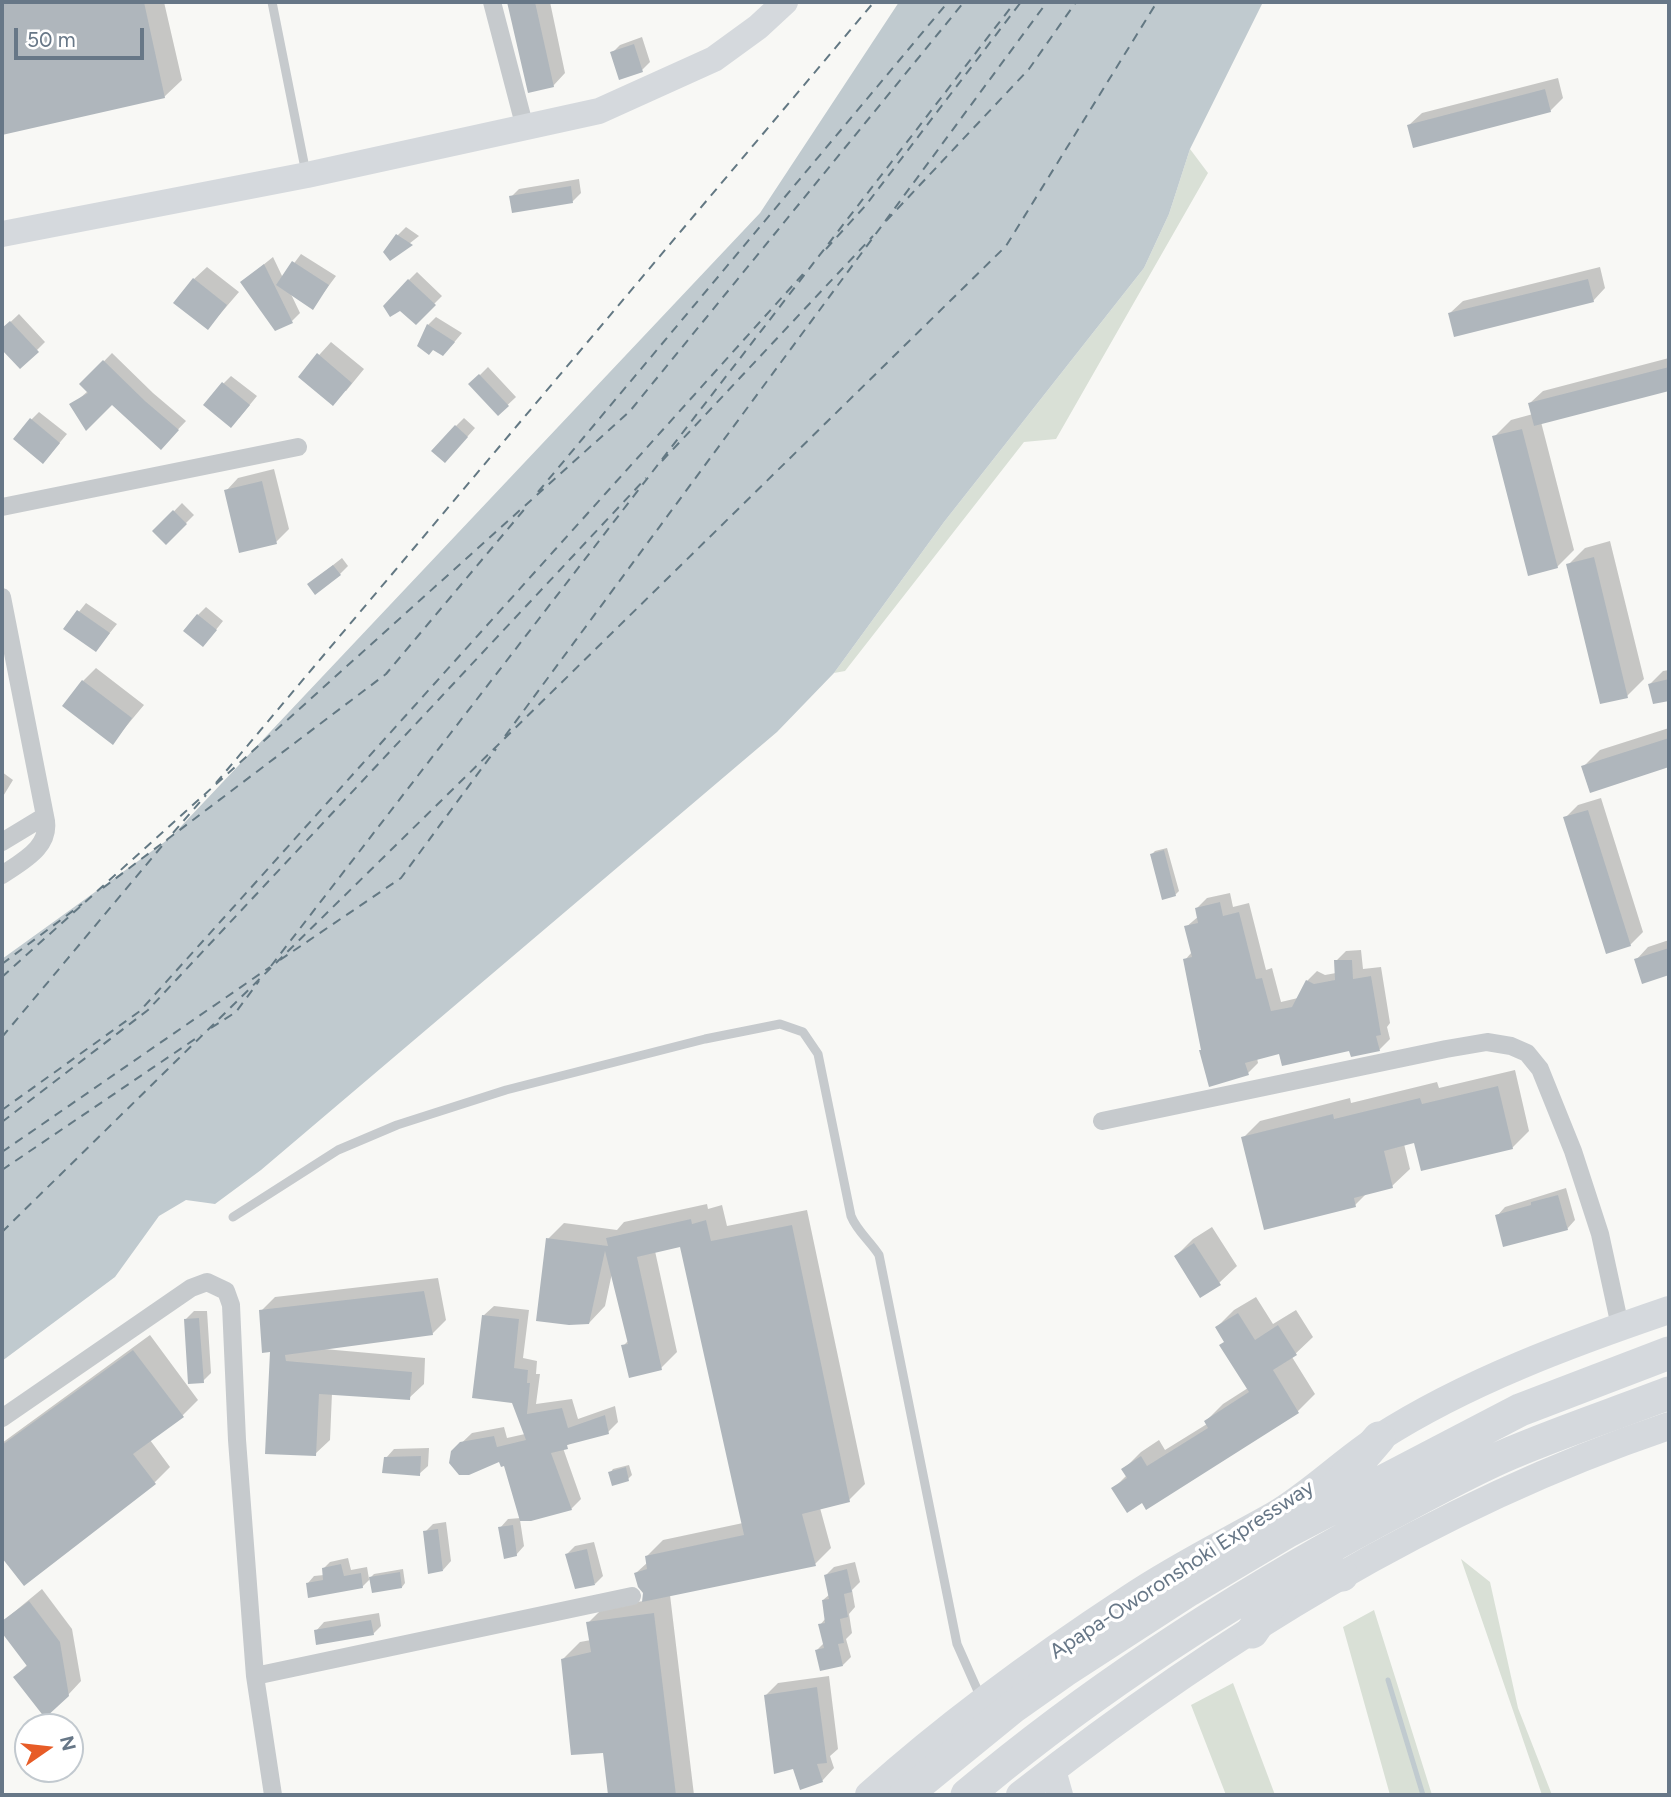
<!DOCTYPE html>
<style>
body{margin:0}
#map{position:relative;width:1671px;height:1797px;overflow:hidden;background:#f8f8f5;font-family:Figtree,sans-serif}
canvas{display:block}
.frame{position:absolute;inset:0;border:4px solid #677787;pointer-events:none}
.north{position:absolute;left:14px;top:1713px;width:70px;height:70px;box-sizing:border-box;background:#fff;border:2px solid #c2c9cf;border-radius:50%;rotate:76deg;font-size:19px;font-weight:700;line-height:28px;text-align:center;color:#677787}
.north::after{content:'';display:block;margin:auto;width:24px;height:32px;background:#e75c27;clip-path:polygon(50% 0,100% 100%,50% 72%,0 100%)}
.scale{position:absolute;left:14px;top:28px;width:130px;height:32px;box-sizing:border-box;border:4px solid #677787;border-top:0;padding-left:9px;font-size:21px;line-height:24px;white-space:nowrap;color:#677787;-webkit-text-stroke:5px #fff;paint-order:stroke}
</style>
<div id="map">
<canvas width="1671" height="1797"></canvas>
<div class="frame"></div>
<div class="north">N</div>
<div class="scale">50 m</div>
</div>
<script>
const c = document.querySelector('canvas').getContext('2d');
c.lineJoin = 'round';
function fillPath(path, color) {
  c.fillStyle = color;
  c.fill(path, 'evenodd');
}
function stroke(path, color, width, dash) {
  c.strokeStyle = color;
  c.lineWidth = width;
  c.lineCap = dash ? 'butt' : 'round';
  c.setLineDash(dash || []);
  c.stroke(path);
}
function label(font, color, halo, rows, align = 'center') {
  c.font = font + ' Figtree,sans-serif';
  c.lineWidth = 7;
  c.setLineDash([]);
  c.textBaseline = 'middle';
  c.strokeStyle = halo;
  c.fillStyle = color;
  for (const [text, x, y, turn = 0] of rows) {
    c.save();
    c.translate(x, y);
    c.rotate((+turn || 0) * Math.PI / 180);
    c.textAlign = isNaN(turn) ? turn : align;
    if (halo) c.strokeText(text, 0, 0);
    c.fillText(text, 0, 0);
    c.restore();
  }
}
const green = new Path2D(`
 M1190,149L1208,173L1056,439L1024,442L845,671L834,673L944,522L1144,268L1169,214Z
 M1461,1559L1490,1582L1518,1708L1552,1795H1542Z
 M1374,1610L1432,1795H1390L1343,1627Z
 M1233,1683L1275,1795H1226L1191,1705Z`);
const water = new Path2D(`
 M899,2H1263L1190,149L1169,214L1144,268L944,522L834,673L777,732L261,1170L215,1204L186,1200L159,1216L115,1277L2,1361V959L170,838L760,213Z`);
const shadow = new Path2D(`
 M2,2H164L182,80L164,97L2,133Z
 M509,2H550L565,73L553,86L529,91Z
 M642,37L650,62L642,70L612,53L620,45Z
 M1558,78L1563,98L1550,111L1409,125L1422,113Z
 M579,179L581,193L573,201L511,197L519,189Z
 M406,227L419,236L390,259L398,235Z
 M301,254L336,276L313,307L290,292L300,313L292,321L242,282L273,257L283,278Z
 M207,267L239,292L208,328L194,279Z
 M1600,267L1605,288L1593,301L1450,313L1463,301Z
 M417,272L442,296L416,322L409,280Z
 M19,314L45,342L20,367L2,347V330Z
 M436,317L462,333L451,346L433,348L419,346L428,325Z
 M331,342L364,369L346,391L300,376Z
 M112,353L153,393L186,421L169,439L112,403L72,405L88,391L82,384Z
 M1669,358V389L1541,422L1574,550L1557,567L1494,437L1511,420L1533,414L1530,403L1543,391Z
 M488,367L516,397L498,414L471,384Z
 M231,376L257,396L239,418L223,384Z
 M39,412L67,434L51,453L31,420Z
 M464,418L475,428L453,453L456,426Z
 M274,469L289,529L276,542L226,491L238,478Z
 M182,503L194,515L166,543L155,531Z
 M1610,541L1644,679L1627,696L1568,565L1585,548Z
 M342,558L348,566L340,574L309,584Z
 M86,603L117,624L96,650L66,628Z
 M206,607L223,621L211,636L198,615Z
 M96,668L144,705L113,742L83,681Z
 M1669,670V699L1655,702L1650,684L1663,671Z
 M1669,728V765L1591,790L1583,767L1600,750Z
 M2,772L13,780L2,798Z
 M1601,798L1643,932L1630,945L1565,818L1578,805Z
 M1167,848L1179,891L1175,895L1152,854L1155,851Z
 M1230,893L1233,907L1249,903L1266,970L1272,968L1281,1002L1298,998L1307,981L1317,971L1325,975L1336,973V961L1346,951L1361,950L1363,969L1381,967L1390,1023L1387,1027L1390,1039L1379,1050L1281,1052L1257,1058L1258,1063L1248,1073L1203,1049L1185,960L1192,952L1186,927L1199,916L1197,908L1207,898Z
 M1669,940V973L1643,982L1636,960L1648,947Z
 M1515,1070L1529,1131L1512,1148L1416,1141L1404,1144L1410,1169L1392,1186L1368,1192L1355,1205L1243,1138L1260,1121L1350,1098L1351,1103L1437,1082L1439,1088Z
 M1566,1188L1575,1220L1567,1229L1497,1216L1505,1207Z
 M707,1204L708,1209L722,1205L727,1226L807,1210L865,1484L849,1500L820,1508L831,1548L815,1564L670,1595L694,1795H610L605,1751L563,1659L580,1642L591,1640L588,1623L605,1606L644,1601L645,1592L636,1573L648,1562L647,1556L663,1540L743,1523L681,1245L655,1251L677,1352L661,1368L623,1346L629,1340L612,1273L605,1306L589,1323L548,1239L564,1223L617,1230L624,1222Z
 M1212,1227L1237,1266L1219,1283L1176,1256L1193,1239Z
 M438,1278L446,1320L432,1334L324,1349L425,1358L424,1384L409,1398L332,1393L330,1440L315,1454L261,1311L275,1297Z
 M1256,1297L1273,1324L1296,1310L1313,1337L1292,1357L1315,1394L1298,1411L1147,1508L1142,1501L1113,1489L1127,1475L1124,1469L1141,1452L1159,1440L1165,1450L1207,1424L1206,1421L1223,1404L1248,1388L1217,1327L1234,1310Z
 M494,1306L529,1310L523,1358L537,1361L536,1374H540L536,1404L572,1399L578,1419L615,1406L618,1422L608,1432L572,1442L563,1448L581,1499L571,1509L520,1520L524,1546L516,1555L500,1528L508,1519L521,1518L505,1464L500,1460L452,1452L472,1433L504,1427L507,1438L525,1434L483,1316Z
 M194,1311H207L211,1373L203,1381L186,1319Z
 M150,1335L198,1400L182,1416L150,1440L170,1467L155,1482L24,1584L2,1555V1443Z
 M429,1448L428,1466L419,1474L386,1458L394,1449Z
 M629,1465L632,1475L628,1479L610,1473L613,1469Z
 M446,1522L451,1561L443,1570L425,1532L433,1524Z
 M594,1542L603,1576L595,1584L567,1554L575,1546Z
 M348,1558L351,1570L367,1567L369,1579L374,1574L403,1569L405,1583L402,1587L371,1578L362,1587L308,1583L314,1576L324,1575L323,1569L330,1562Z
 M855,1562L860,1582L852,1590L855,1607L849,1614L852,1633L846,1639L851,1657L843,1665L817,1650L825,1642L820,1625L826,1618L823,1600L830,1594L826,1575L834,1567Z
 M42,1589L72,1629L81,1681L68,1695L15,1677L28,1664L2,1630V1622Z
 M379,1613L381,1626L373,1634L316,1631L324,1622Z
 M829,1676L838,1749L830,1756L834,1768L822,1781L766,1695L778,1683Z`);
const stream = new Path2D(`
 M1388,1680L1423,1795`);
const ferry = new Path2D(`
 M886,221L1029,69L1076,2
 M826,249L866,205L1021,2
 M662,461L873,236
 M538,492L948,2
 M505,736L1047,2
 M216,783L874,2
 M173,833L206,795
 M103,888L386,674L528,505
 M280,960L401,878L496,749
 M2,964L82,904
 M271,966L1015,2
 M2,977L630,411L964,2
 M211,1028L236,1012L259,981
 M2,1037L167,840
 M2,1110L140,1011L803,274
 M2,1122L148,1010L646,478
 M2,1152L270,967
 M2,1170L201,1035
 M2,1232L1006,246L1157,2`);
const building = new Path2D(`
 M2,2H144L165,98L2,135Z
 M507,2H535L554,87L528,93Z
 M634,44L643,72L619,80L610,52Z
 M1545,89L1551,112L1413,148L1407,125Z
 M571,186L573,203L512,213L509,196Z
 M396,234L413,245L390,261L383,252Z
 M292,261L329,285L313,310L276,285Z
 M264,264L293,323L275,331L240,282Z
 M193,278L227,305L208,330L173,303Z
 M408,279L436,305L416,325L400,311L390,317L383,306Z
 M1588,279L1594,302L1454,337L1448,313Z
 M10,321L39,352L20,369L2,350V328Z
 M427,324L455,342L443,356L433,350L429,355L417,346Z
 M317,353L352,383L333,406L298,377Z
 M103,360L145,401L179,430L161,450L112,405L86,431L69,404L88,393L79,384Z
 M1669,367V391L1534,426L1528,403Z
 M479,374L509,406L498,416L468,384Z
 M222,382L250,405L231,428L203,405Z
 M30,418L60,443L43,464L13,439Z
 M455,425L468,437L445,463L431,451Z
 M1522,429L1558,568L1528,576L1492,436Z
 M262,481L277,544L239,553L224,490Z
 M173,510L187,524L166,545L152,531Z
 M1594,557L1628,698L1600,704L1566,564Z
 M333,565L341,575L315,595L307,584Z
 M77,610L110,633L96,652L63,629Z
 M197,614L217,630L203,647L183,631Z
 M1669,679V701L1653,704L1648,684Z
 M82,680L132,718L113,745L62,706Z
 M1669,738V767L1590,793L1581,766Z
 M1588,810L1631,946L1606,954L1563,817Z
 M1164,850L1176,896L1162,900L1150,854Z
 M1220,902L1223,916L1239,912L1256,979L1262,978L1271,1011L1292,1007L1306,980L1314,984L1335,980L1334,960H1352L1353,979L1371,976L1381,1035L1376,1036L1380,1051L1351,1057L1349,1051L1282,1066L1279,1054L1245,1063L1249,1075L1209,1087L1199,1050H1201L1183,959L1192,957L1184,926L1198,923L1195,908Z
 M1669,948V975L1642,984L1634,959Z
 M1498,1086L1513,1149L1421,1171L1414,1143L1384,1151L1393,1188L1354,1198L1356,1207L1264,1230L1241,1137L1333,1114L1334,1119L1420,1098L1422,1104Z
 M1558,1195L1568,1230L1503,1247L1495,1215L1531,1205V1202Z
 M691,1219L692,1224L706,1220L711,1241L792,1225L850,1502L802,1514L816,1566L642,1602L643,1593L638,1587L634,1573L647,1569L645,1556L744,1535L680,1247L637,1257L662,1370L629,1378L621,1345L628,1344L605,1251L589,1324L569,1325L536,1321L546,1238L608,1246L606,1238Z
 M1194,1243L1221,1285L1200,1298L1174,1256Z
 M424,1291L433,1335L285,1355L286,1361L412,1372L410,1400L319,1394L316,1456L265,1454L270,1352L262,1353L259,1310Z
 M1238,1313L1255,1340L1278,1325L1297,1355L1273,1370L1299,1413L1146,1510L1142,1503L1127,1513L1111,1488L1127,1478L1121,1469L1141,1456L1147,1466L1208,1428L1204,1421L1249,1392L1219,1345L1224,1342L1215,1327Z
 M482,1315L519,1319L514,1368L528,1370L527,1383H530L527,1414L562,1408L568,1428L605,1415L609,1434L567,1445L568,1449L551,1453L572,1510L531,1521H520L504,1466L501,1467L499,1462L469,1475H459L449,1463L451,1451L460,1442L494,1436L497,1447L526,1440L512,1403L472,1398Z
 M199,1318L204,1383L188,1384L184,1319Z
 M133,1350L184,1417L133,1454L156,1484L24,1586L2,1558V1445Z
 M421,1456L420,1476L382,1473L384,1457Z
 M626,1467L629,1481L612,1486L608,1472Z
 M513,1525L517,1556L504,1559L498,1527Z
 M438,1529L443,1571L428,1574L423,1531Z
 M587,1549L595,1585L575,1589L565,1554Z
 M341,1564L344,1576L361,1573L363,1588L308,1598L306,1583L323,1580L322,1568Z
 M847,1569L852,1592L844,1594L848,1617L840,1619L844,1643L838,1644L843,1666L820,1671L815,1650L824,1648L818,1624L825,1623L822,1600L829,1599L824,1575Z
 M400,1572L402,1588L372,1593L369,1577Z
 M29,1601L60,1642L69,1696L45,1718L13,1677L27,1666L2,1633V1621Z
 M654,1613L676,1795H608L603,1753L571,1755L561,1659L591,1652L586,1622Z
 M371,1620L374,1635L316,1645L314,1630Z
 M817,1687L827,1763L817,1764L823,1782L800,1790L793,1769L774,1774L764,1695Z`);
const lane = new Path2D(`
 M272,2L306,173
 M233,1217L338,1150L397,1125L506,1090L705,1039L780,1024L803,1032L818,1054L851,1216C857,1231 870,1241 879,1255L957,1644L981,1698`);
const street = new Path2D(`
 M492,2L525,128
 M2,507L298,447
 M2,597L45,816L2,842
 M2,875C23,861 53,846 45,816
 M1102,1121L1446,1049L1487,1042L1511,1046L1527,1053L1540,1069L1573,1151L1600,1234L1620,1326
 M2,1418L191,1288L207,1282L226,1291L231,1305L237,1440L255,1676L273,1795
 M255,1676L632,1596`);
const secondary = new Path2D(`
 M2,234L307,175L599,111L714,59L758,27L785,2
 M1053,1770L1060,1795`);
const primary = new Path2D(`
 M869,1795C949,1723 1040,1657 1130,1598C1176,1567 1225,1543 1273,1516C1311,1494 1342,1462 1379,1438C1466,1382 1572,1343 1669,1310
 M1020,1795C1216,1641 1432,1506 1669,1426`);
const highway = new Path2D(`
 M1317,1505L1343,1480L1379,1438
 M1282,1580L1342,1575
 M1252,1632L1290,1576
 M905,1795L1013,1707L1064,1671L1189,1590L1288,1531L1520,1410L1669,1353
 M967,1795C1093,1689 1234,1598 1379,1520C1423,1497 1466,1472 1511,1453C1563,1431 1617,1413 1669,1393`);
const streetNames = [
 ["Apapa-Oworonshoki Expressway",1182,1570,-33]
];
fillPath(green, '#d9e0d6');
fillPath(water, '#c0cacf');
fillPath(shadow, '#0003');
stroke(stream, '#c0cacf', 5);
stroke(ferry, '#637883', 2, [9, 7]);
fillPath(building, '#afb6bc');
stroke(lane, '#c6cacd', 9);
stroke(street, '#c6cacd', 18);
stroke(secondary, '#d5d9dd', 26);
stroke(primary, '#d5d9dd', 28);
stroke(highway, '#d5d9dd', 33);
label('21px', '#677787', '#fff', streetNames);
</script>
